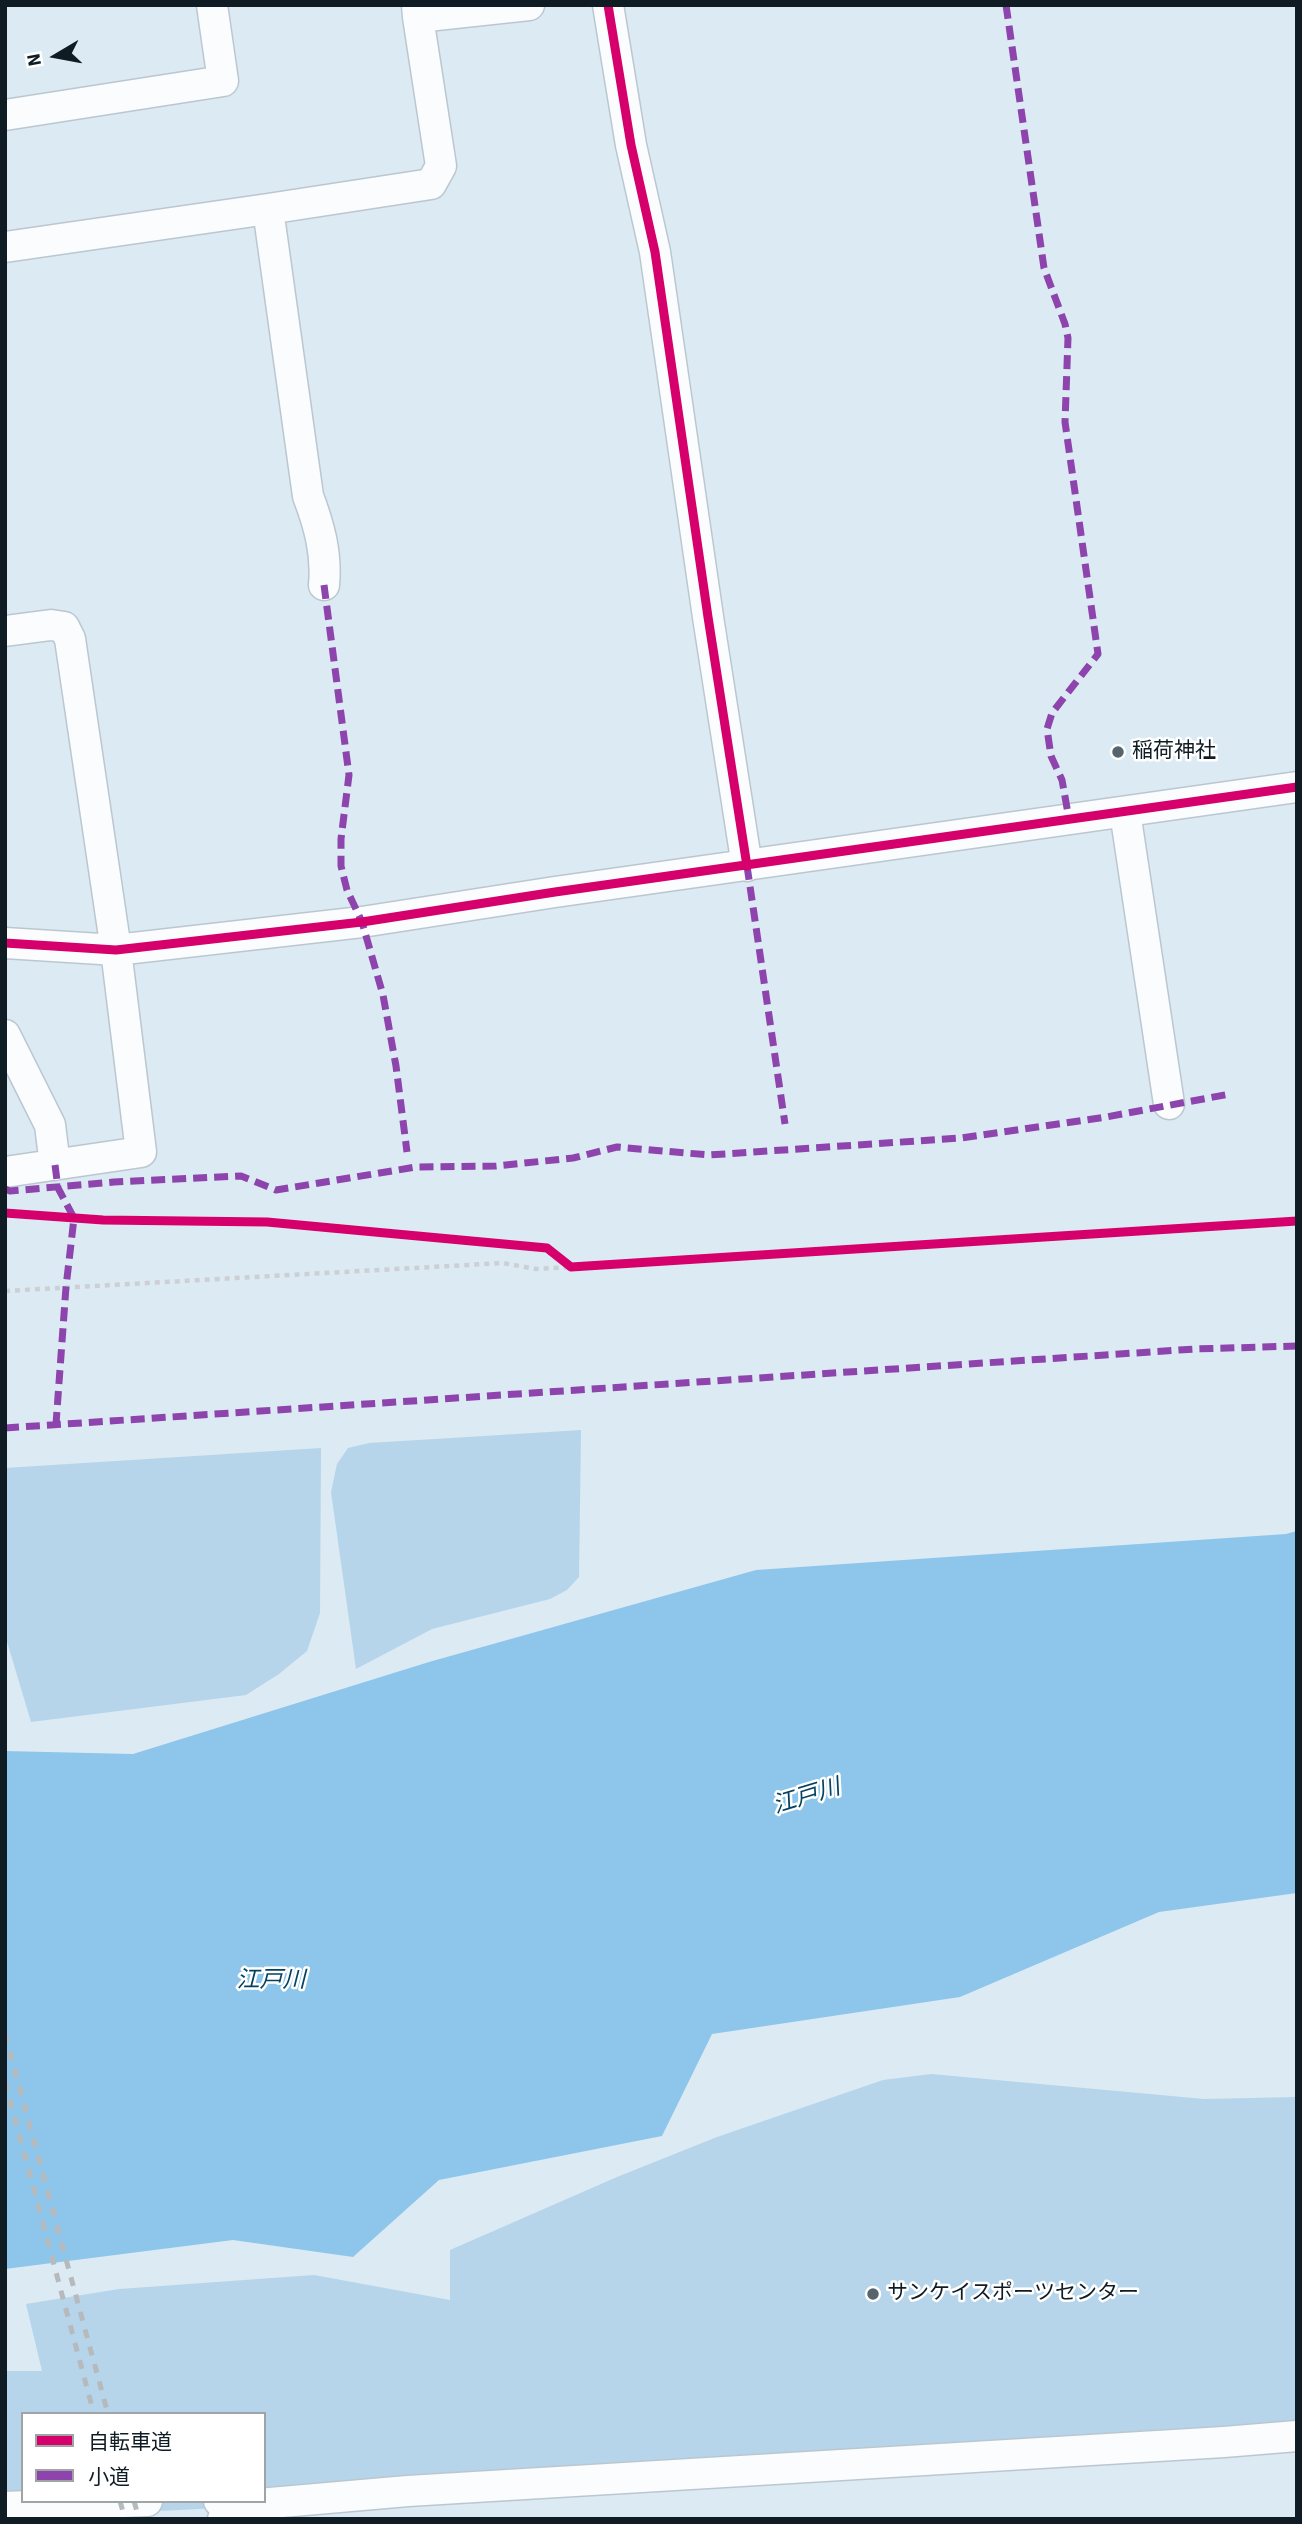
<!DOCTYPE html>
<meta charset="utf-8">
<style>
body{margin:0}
#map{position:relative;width:1302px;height:2524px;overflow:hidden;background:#dceaf4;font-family:"Source Sans 3","Noto Sans JP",sans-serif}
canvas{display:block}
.frame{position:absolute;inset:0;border:7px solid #101c24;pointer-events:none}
.legend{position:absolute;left:21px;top:2412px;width:245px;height:91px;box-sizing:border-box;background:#fff;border:2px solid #9fa4a7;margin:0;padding:9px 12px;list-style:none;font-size:21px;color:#101c24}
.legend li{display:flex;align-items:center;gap:14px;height:35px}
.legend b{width:35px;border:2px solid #9fa4a7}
.north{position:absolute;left:21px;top:21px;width:70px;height:70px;-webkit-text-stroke:5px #fff;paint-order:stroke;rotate:260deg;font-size:19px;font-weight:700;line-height:28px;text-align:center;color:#101c24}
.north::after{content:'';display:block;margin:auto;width:24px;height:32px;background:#101c24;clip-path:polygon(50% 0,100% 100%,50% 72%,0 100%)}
</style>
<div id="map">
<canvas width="1302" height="2524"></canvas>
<div class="frame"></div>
<ul class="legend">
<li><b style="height:9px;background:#d6006c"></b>自転車道</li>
<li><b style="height:9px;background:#8e44ad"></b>小道</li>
</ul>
<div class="north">N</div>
</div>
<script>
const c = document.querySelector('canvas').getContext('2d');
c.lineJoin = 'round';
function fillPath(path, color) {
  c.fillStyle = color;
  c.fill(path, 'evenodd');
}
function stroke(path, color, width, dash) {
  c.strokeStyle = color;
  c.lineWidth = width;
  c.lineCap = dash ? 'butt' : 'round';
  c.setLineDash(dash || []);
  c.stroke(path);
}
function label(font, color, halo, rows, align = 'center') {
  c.font = font + ' "Source Sans 3","Noto Sans JP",sans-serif';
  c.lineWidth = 5;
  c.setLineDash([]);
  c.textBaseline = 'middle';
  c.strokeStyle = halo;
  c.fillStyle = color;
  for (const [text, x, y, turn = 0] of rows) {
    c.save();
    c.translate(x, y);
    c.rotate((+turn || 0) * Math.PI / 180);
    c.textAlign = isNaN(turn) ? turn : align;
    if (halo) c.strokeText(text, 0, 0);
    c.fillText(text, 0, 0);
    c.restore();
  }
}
const green = new Path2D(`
 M581,1430L579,1577L567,1590L550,1599L432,1629L356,1669L331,1492L337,1464L348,1448L369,1443Z
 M321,1448L320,1613L307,1651L279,1674L246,1695L31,1722L5,1635V1468Z
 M931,2074L1204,2099L1297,2097V2440L509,2493L5,2519V2371H42L26,2304L119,2289L314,2275L450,2300V2250L617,2177L717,2137L883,2080ZM23,2414H264V2501H23Z`);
const water = new Path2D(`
 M1297,1531V1893L1159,1912L960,1997L712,2034L662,2136L439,2180L353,2257L233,2240L5,2269V1751L133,1754L429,1662L756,1570L1286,1534Z`);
const path = new Path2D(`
 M5,1291L503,1263L536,1269L571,1267`);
const minor = new Path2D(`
 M417,5L418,17L529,5
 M608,5L631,145L655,252L708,617L747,866
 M5,115L223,81L212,5
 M268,209L431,184L441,166L418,17
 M5,247L268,209L308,496C319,525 327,553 324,585
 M5,631L51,625L64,627L70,639L116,950L141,1152L5,1172
 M1125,812L1169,1104
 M5,943L116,950L362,922L555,892L1297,787
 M5,1035L50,1125L55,1165
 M219,2501L247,2505L223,2519
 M247,2505L408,2491L1224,2442L1297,2436
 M5,2507L147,2501`);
const rail = new Path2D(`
 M5,2034L108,2414
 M5,2082L94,2414
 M120,2501L125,2519
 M134,2501L139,2519`);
const quiet = new Path2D(`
 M1006,5L1044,268L1065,324L1068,338L1065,422L1098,654L1052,713L1047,729L1051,756L1062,780L1069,819
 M324,585L349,775L341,839V866L347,890L362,922L383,995L396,1066L407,1152
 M747,866L785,1124
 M55,1165L58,1188L74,1218L66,1287L56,1424
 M5,1189L10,1191L114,1182L241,1176L276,1190L416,1167L496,1166L573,1158L617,1147L709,1155L961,1138L1106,1117L1230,1094
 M5,1428L1195,1349L1297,1346`);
const cycleway = new Path2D(`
 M608,5L631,145L655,252L708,617L747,866
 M5,943L116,950L362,922L555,892L1297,787
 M5,1213L103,1220L267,1222L547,1248L571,1267L1297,1221`);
const markers = [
 [1118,752,7,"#57646d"],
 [873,2294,7,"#57646d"]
];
const poiNames = [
 ["稲荷神社",1132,752],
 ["サンケイスポーツセンター",887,2294]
];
const waterNames = [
 ["江戸川",807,1798,-17],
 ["江戸川",271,1982]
];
fillPath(green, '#b6d5ea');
fillPath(water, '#8ec6eb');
stroke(minor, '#bbc7d0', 33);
stroke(path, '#ccd0d4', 4.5, [5, 5]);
stroke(minor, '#fafcfd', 30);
stroke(rail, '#b6babc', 5, [9, 9]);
stroke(quiet, '#8e44ad', 7, [14, 7]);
stroke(cycleway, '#d6006c', 9);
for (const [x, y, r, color] of markers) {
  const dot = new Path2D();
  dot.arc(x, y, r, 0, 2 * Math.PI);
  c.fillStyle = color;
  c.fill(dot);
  stroke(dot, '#fff', 2.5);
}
label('21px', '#101c24', '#fff', poiNames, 'left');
label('italic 23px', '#054262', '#fff', waterNames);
</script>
